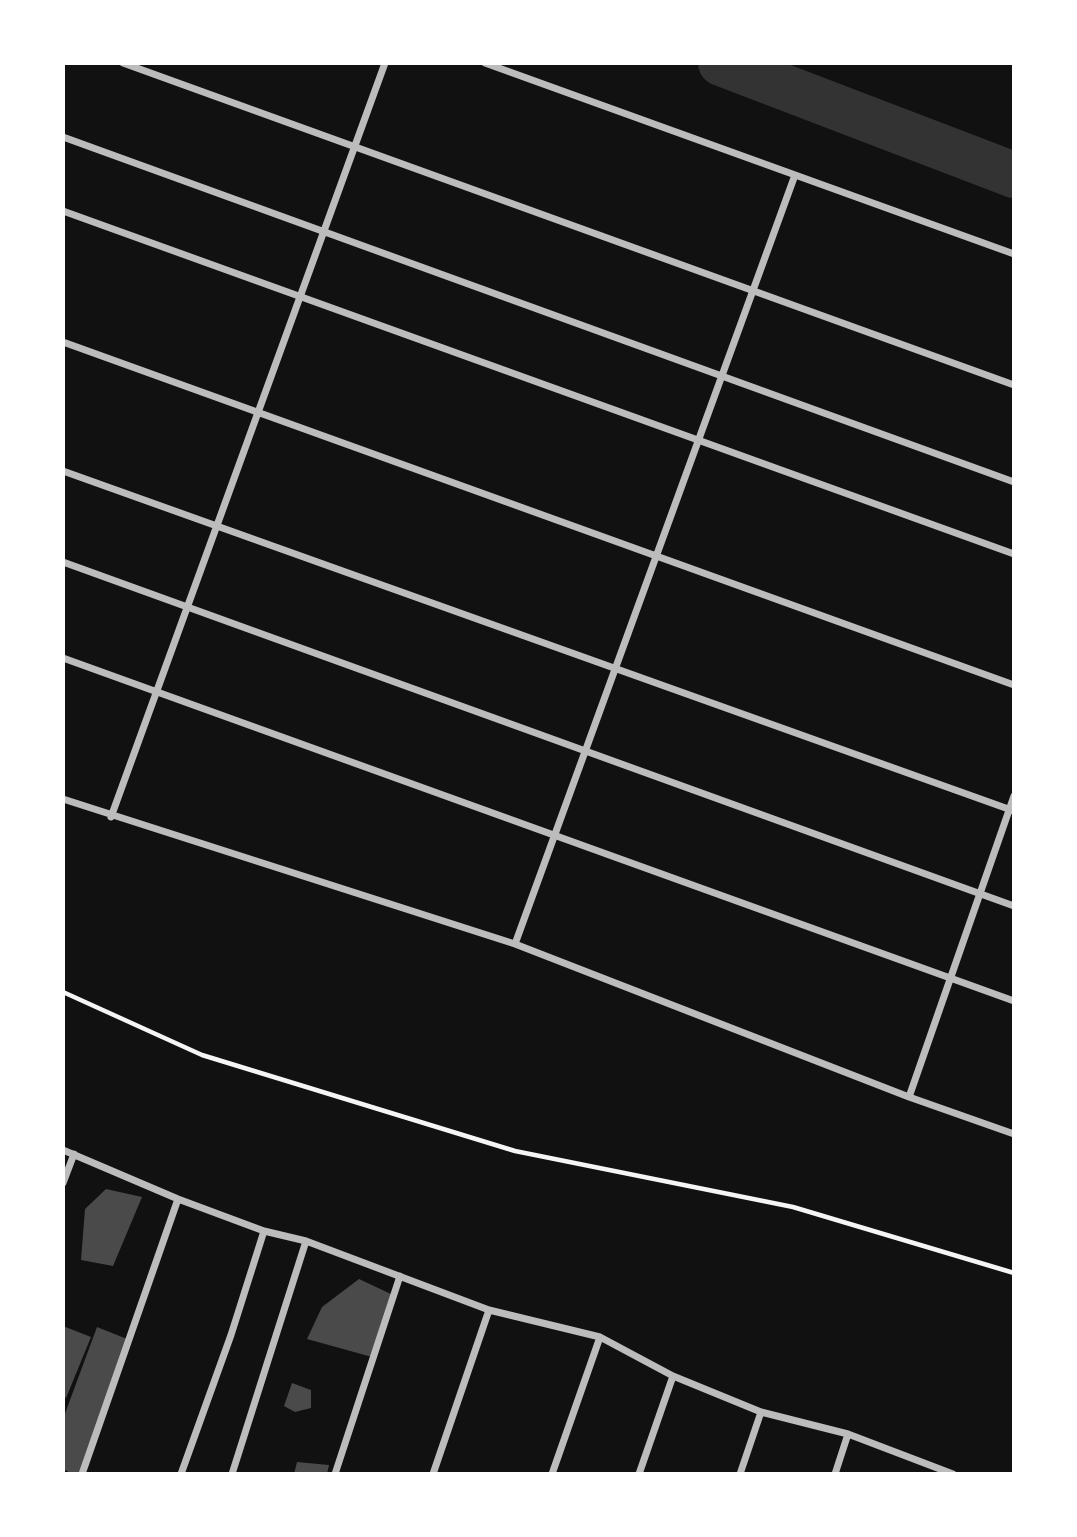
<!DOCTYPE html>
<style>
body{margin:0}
#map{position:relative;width:1077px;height:1537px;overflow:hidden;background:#111;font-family:"Fira Sans Condensed",sans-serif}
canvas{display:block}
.frame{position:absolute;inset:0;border:65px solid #fff;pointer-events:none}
</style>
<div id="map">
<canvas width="1077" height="1537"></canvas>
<div class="frame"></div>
</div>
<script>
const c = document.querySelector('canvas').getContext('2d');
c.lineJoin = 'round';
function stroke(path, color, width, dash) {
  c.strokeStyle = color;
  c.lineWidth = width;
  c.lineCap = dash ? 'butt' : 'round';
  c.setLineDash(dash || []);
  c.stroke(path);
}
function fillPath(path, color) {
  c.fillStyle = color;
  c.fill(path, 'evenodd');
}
const river = new Path2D(`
 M721,63L1014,175`);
const building = new Path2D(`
 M106,1189L142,1197L113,1266L81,1260L85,1209Z
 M359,1279L391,1294L372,1357L307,1339L322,1307Z
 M63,1326L91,1337L66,1398L63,1397Z
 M97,1327L127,1339L81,1474H72L63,1469V1419Z
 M292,1383L311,1390V1408L295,1412L284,1406Z
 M297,1462L329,1465L327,1474H294Z`);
const path = new Path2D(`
 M63,992L202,1055L515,1151L793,1207L1014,1273`);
const minor = new Path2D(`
 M123,63L1014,385
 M485,63L1014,254
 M63,137L1014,482
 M63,211L1014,554
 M63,342L1014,685
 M63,471L1014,811
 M63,562L1014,906
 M63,658L1014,1001
 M63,799L515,944L909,1097L1014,1134
 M111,817L385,63
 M515,944L795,175
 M909,1097L1014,796
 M63,1150L178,1199L264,1231L306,1241L489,1310L600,1337L673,1376L761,1412L848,1434L953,1474
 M63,1183L74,1154
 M82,1474L178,1199
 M181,1474L231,1335L264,1231
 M232,1474L306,1241
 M335,1474L400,1276
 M433,1474L489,1310
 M552,1474L600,1337
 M639,1474L673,1376
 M740,1474L761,1412
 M835,1474L848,1434`);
stroke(river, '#333', 46);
fillPath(building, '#4a4a4a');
stroke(path, '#f5f5f5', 4.5);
stroke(minor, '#bcbcbc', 7);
</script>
